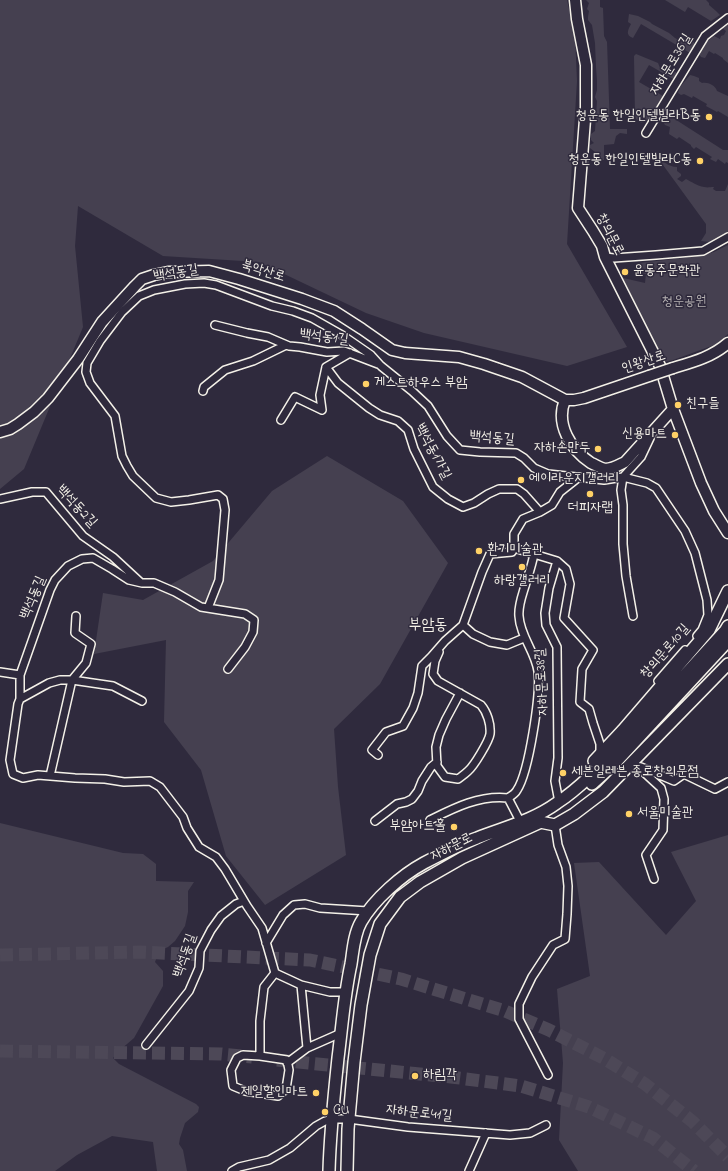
<!DOCTYPE html>
<meta charset="utf-8">
<style>
body{margin:0}
canvas{display:block;background:#2f2a3d}
</style>
<canvas width="728" height="1171"></canvas>
<script>
const c = document.querySelector('canvas').getContext('2d');
c.lineJoin = 'round';
function fillPath(path, color) {
  c.fillStyle = color;
  c.fill(path, 'evenodd');
}
function stroke(path, color, width, dash) {
  c.strokeStyle = color;
  c.lineWidth = width;
  c.lineCap = dash ? 'butt' : 'round';
  c.setLineDash(dash || []);
  c.stroke(path);
}
function label(font, color, halo, rows, align = 'center') {
  c.font = font + ' "Indie Flower","Poor Story",sans-serif';
  c.lineWidth = 3;
  c.setLineDash([]);
  c.textBaseline = 'middle';
  c.strokeStyle = halo;
  c.fillStyle = color;
  for (const [text, x, y, turn = 0] of rows) {
    c.save();
    c.translate(x, y);
    c.rotate((+turn || 0) * Math.PI / 180);
    c.textAlign = isNaN(turn) ? turn : align;
    if (halo) c.strokeText(text, 0, 0);
    c.fillText(text, 0, 0);
    c.restore();
  }
}
const green = new Path2D(`
 M0,0H567L575,36L577,81L567,244L627,347L567,366L424,333L366,313L259,262L163,256L78,206L75,246L83,327L24,469L0,489Z
 M586,0H600V7L603,8L604,36L607,42L610,129H627V134L620,133L616,136L614,144L604,145V160H602L599,158V153L595,152L590,148V145L594,143L591,140V134L595,131L597,101L595,97L597,90V80L596,67L595,43L592,25L588,20V17L589,11L587,9L589,3Z
 M665,0H706L709,3V5L716,11L720,15L711,21L688,7L685,12Z
 M629,14L638,16L650,22L652,24L669,33L675,38L684,43L686,41H693L695,45L690,53L641,24L633,38C625,35 628,30 631,24L628,22Z
 M727,23H728V63L723,59V58L715,53L714,54L709,51L705,58L701,57L698,53L703,45L714,36L720,39L721,36L724,35L726,31L722,28Z
 M636,54L658,63L660,68C666,68 672,69 677,73L675,80L649,65L639,82L663,96L648,121L645,122L641,123L636,119L635,115L634,56Z
 M690,75L694,76L699,78V81L702,83C708,82 715,85 717,91L728,96V117L718,111L717,112L706,106L707,104L693,96L692,98L684,94L681,95L678,93L680,87Z
 M665,115H667L670,116L723,150H728V163L726,162L725,164L718,159L716,162L710,159L712,157L696,147L694,149L691,146V145L679,137L677,139L669,134L670,127L665,125L662,120Z
 M655,154C661,160 668,167 677,167V171L681,174V176L677,179L682,182L686,179C692,182 697,186 704,187C708,188 710,187 714,187L713,189L716,191H725L728,184V232L710,242L701,241L706,233V224Z
 M728,245V334L717,344L673,360L664,362L623,278L645,283L646,274L638,272L639,263L692,257L714,252Z
 M327,456L403,501L448,563L380,684L334,729L338,787L346,855L265,905L226,856L201,770L164,722L166,640L94,654L103,593L143,600L213,561L272,491Z
 M0,823L123,853L143,854L156,864V881L194,882L188,891V912L185,926L175,941L168,947L159,951L155,962L163,971V986L134,1038L120,1050L113,1058L119,1064L196,1104L199,1107L198,1112L185,1123L180,1138L179,1144L183,1150L187,1171H157L153,1142L112,1136L77,1155L55,1171H0Z
 M728,835V1171H578L559,1140L563,1063L557,989L590,976L574,863L599,862L666,935L696,901L671,852Z`);
const highwayTunnel = new Path2D(`
 M0,955L140,952L310,960L401,979L505,1011L549,1030L605,1059L645,1084L693,1122L728,1157
 M0,1051L221,1054L252,1057
 M277,1060L451,1077L521,1086L589,1107L653,1138L694,1171`);
const street = new Path2D(`
 M646,133L705,36L728,18
 M605,257L614,258L656,255L703,251L728,237
 M215,325L247,333L268,337L289,346L300,347L327,352L344,351L378,364
 M326,367L338,383L369,408L380,415L398,421L408,430L414,449L433,487L448,499L463,507L474,503L488,494L499,489H517L524,494L540,512
 M203,391L204,387L225,370L253,361L286,345
 M281,420L295,397L322,410L320,395L326,367L350,353
 M0,499L32,492H46L83,536L113,557L140,582
 M514,548L557,561L566,569L570,584L564,618L593,650L582,669L580,702L589,709L593,723L600,744V755
 M557,561L549,588L545,613L546,625L557,647L558,758L555,781L559,802
 M208,608L219,580L225,510L223,499L218,495L189,500L171,502L156,498L133,476L127,466L122,456L115,416L90,383L86,372L87,363L100,341L122,312L139,296L154,290L185,284L204,283L216,285L272,306L293,311L312,318L342,335L371,355L381,366L412,391L428,406L447,436L460,450L480,452L516,453L524,458L534,468L548,474L604,480L623,477L641,457L650,438
 M633,616L626,576L623,544V505L621,490L623,477L647,483L656,488L685,531L695,553L707,600L708,615L702,630L697,636
 M463,625L473,634L490,642L507,645L524,638
 M439,652L435,661L433,674L438,681L481,705C487,712 491,724 490,734C489,741 474,766 468,771C465,774 462,776 458,779L445,777L437,766L436,747L439,735L446,719L460,693
 M228,669L245,647L253,632L254,620L245,614L201,607L175,592L154,583H142L129,580L112,569L93,558L82,559L68,566L55,580L50,590L20,675V699L18,704L10,760L13,774L23,778L38,775L75,778L105,779L124,782L150,781L160,787L183,817L187,828L199,847L216,857L225,869L247,906L262,928L275,973L264,987L260,1021V1056L243,1055L237,1058L231,1070L233,1086L245,1091L278,1096L286,1089L289,1070L287,1060L260,1056
 M0,672L20,675
 M658,681L685,650
 M20,699L49,683L60,680H72L113,686L142,701
 M378,755L372,750L386,732L403,726L413,708L418,693L422,666L431,657L445,641L463,625L482,572L490,554L512,552L514,548V534L523,519L540,512L552,505L560,492L579,477
 M636,765L661,788L664,799L663,830L646,855L654,879
 M641,767L674,781L684,774L715,789L728,782
 M50,776L72,680L86,663L91,644L75,633L76,616
 M508,798C511,796 515,794 517,790C529,772 541,693 538,671C535,651 520,636 519,616C518,606 522,596 525,586C528,576 532,565 534,554
 M430,820C454,808 479,795 508,798L521,823
 M375,821L397,804L406,802L412,799L418,791L422,781L431,767L437,762
 M266,943L283,915L294,905L305,904L320,908L368,911
 M275,973L301,985L307,1048L287,1063
 M301,985L330,992H345
 M146,1045L189,991L199,968L200,951L211,930L221,916L236,904L244,901
 M307,1048L341,1033
 M548,1075L519,1019V1004L532,977L553,945L565,939L567,914L568,886L566,867L558,845L555,825
 M232,1171L239,1167L269,1160L290,1148L316,1126L325,1121L332,1119H349L408,1127L510,1135L530,1133L546,1125
 M469,1171L486,1133`);
const secondary = new Path2D(`
 M575,0L577,19L586,65V107L578,208L593,231L602,246L605,257L660,366L673,409L701,483L714,511L728,533
 M673,368C693,362 712,357 728,343
 M565,400C555,424 571,450 591,463C596,465 600,468 605,469C613,469 619,465 625,462L673,409
 M0,432L10,429L18,424L34,412L48,398L78,359L102,322L135,286L142,279L154,275L168,272L209,271L239,279L302,299L334,311L362,329L392,350L405,353L459,357L484,364L522,377L565,400H574L584,398L649,376`);
const primary = new Path2D(`
 M594,761L623,730L709,630L728,591
 M592,784L614,764L728,641
 M540,822L555,825L574,814L603,792L728,664
 M329,1171C330,1133 334,1096 338,1058C342,1027 344,996 351,964C353,951 354,934 361,922C374,899 402,875 424,863C441,854 460,844 477,838C505,827 532,821 557,803C584,785 606,760 629,736C661,701 693,666 725,631L728,626
 M347,1171L348,1129L354,1062L361,1005L370,955L380,924L400,897L420,882L462,858L541,822`);
const secondaryBridge = new Path2D(`
 M649,376L673,368`);
const markers = [
 [709,117,4,"#ffd166"],
 [700,161,4,"#ffd166"],
 [625,272,4,"#ffd166"],
 [366,384,4,"#ffd166"],
 [678,405,4,"#ffd166"],
 [675,435,4,"#ffd166"],
 [598,449,4,"#ffd166"],
 [521,480,4,"#ffd166"],
 [590,494,4,"#ffd166"],
 [479,551,4,"#ffd166"],
 [522,567,4,"#ffd166"],
 [563,773,4,"#ffd166"],
 [629,814,4,"#ffd166"],
 [454,827,4,"#ffd166"],
 [415,1076,4,"#ffd166"],
 [316,1093,4,"#ffd166"],
 [325,1112,4,"#ffd166"]
];
const streetNames = [
 ["자하문로36길",672,65,-59],
 ["창의문로",609,235,63],
 ["북악산로",263,272,17],
 ["백석동길",176,274,-9],
 ["백석동1길",324,338,7],
 ["인왕산로",644,363,-18],
 ["백석동길",492,439,5],
 ["백석동1가길",432,452,62],
 ["백석동2길",76,507,47],
 ["백석동길",34,598,-67],
 ["창의문로10길",666,652,-49],
 ["자하문로38길",543,682,-93],
 ["자하문로",452,848,-27],
 ["백석동길",186,956,-71],
 ["자하문로41길",419,1114,6]
];
const poiNames = [
 ["청운동 한일인텔빌라B동",701,117,"right"],
 ["청운동 한일인텔빌라C동",692,161,"right"],
 ["윤동주문학관",633,272],
 ["게스트하우스 부암",374,384],
 ["친구들",686,405],
 ["신용마트",667,435,"right"],
 ["자하손만두",590,449,"right"],
 ["에이라운지갤러리",529,480],
 ["더피자랩",590,509,"center"],
 ["환기미술관",487,551],
 ["하랑갤러리",522,582,"center"],
 ["세븐일레븐 종로창의문점",571,773],
 ["서울미술관",637,814],
 ["부암아트홀",446,827,"right"],
 ["하림각",423,1076],
 ["제일할인마트",308,1093,"right"],
 ["CU",333,1112]
];
const parkNames = [
 ["청운공원",684,303]
];
const quarterNames = [
 ["부암동",428,626]
];
fillPath(green, '#454050');
stroke(highwayTunnel, '#4d4857', 13, [13, 6]);
stroke(street, '#f4f1e8', 10);
stroke(secondary, '#f4f1e8', 13);
stroke(primary, '#f4f1e8', 14);
stroke(street, '#2f2a3d', 7);
stroke(secondary, '#2f2a3d', 10);
stroke(primary, '#2f2a3d', 11);
stroke(secondaryBridge, '#f4f1e8', 13, []);
stroke(secondaryBridge, '#2f2a3d', 10);
for (const [x, y, r, color] of markers) {
  const dot = new Path2D();
  dot.arc(x, y, r, 0, 2 * Math.PI);
  c.fillStyle = color;
  c.fill(dot);
  stroke(dot, '#2f2a3d', 1.5);
}
label('14px', '#f4f1e8', '#2f2a3d', streetNames);
label('14px', '#f4f1e8', '#2f2a3d', poiNames, 'left');
label('14px', '#b7b3b3', '#2f2a3d', parkNames);
label('16px', '#f4f1e8', '#2f2a3d', quarterNames);
</script>
